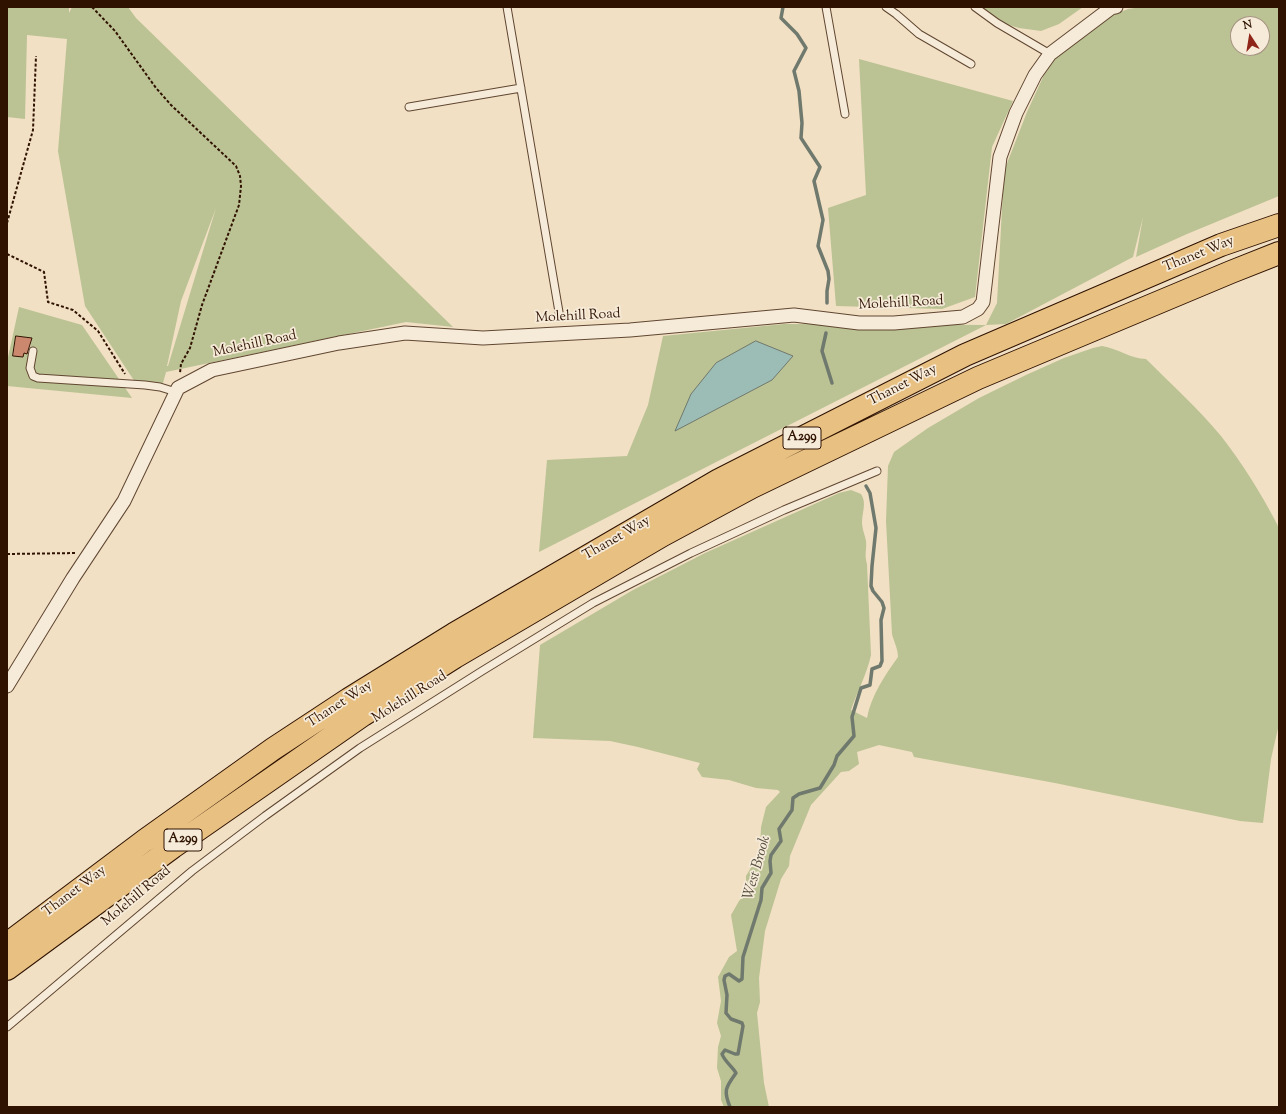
<!DOCTYPE html>
<style>
body{margin:0}
#map{position:relative;width:1286px;height:1114px;overflow:hidden;background:#f1e0c4;font-family:"Sorts Mill Goudy",serif}
canvas{display:block}
.frame{position:absolute;inset:0;border:8px solid #2f1200;pointer-events:none}
.north{position:absolute;left:1230px;top:16px;width:40px;height:40px;box-sizing:border-box;background:#f6ebd9;border:1px solid #a69482;border-radius:50%;rotate:348deg;font-size:11px;font-weight:700;line-height:16px;text-align:center;color:#2f1200}
.north::after{content:'';display:block;margin:auto;width:14px;height:18px;background:#8f2418;clip-path:polygon(50% 0,100% 100%,50% 72%,0 100%)}
</style>
<div id="map">
<canvas width="1286" height="1114"></canvas>
<div class="frame"></div>
<div class="north">N</div>
</div>
<script>
const c = document.querySelector('canvas').getContext('2d');
c.lineJoin = 'round';
function fillPath(path, color) {
  c.fillStyle = color;
  c.fill(path, 'evenodd');
}
function stroke(path, color, width, dash) {
  c.strokeStyle = color;
  c.lineWidth = width;
  c.lineCap = dash ? 'butt' : 'round';
  c.setLineDash(dash || []);
  c.stroke(path);
}
function label(font, color, halo, rows, align = 'center') {
  c.font = font + ' "Sorts Mill Goudy",serif';
  c.lineWidth = 3.5;
  c.setLineDash([]);
  c.textBaseline = 'middle';
  c.strokeStyle = halo;
  c.fillStyle = color;
  for (const [text, x, y, turn = 0] of rows) {
    c.save();
    c.translate(x, y);
    c.rotate((+turn || 0) * Math.PI / 180);
    c.textAlign = isNaN(turn) ? turn : align;
    if (halo) c.strokeText(text, 0, 0);
    c.fillText(text, 0, 0);
    c.restore();
  }
}
const green = new Path2D(`
 M7,7H69V13L72,7H128L136,18L453,327L406,322L166,372L163,383L135,382L85,306L58,151L67,39L27,35L25,119L7,117ZM216,208L168,366H167L181,301Z
 M979,7H1083L1059,24L1041,31L1019,28L995,21Z
 M1142,7H1279V196L1187,234L1136,257L1143,217L1133,257L1006,324L986,325L539,552L547,460L627,456L648,405L663,336L784,324L986,325L997,303L1004,171L1027,112L1044,75L1058,55L1105,18L1128,9ZM1238,24H1262V48H1238Z
 M859,59L1013,101L992,147L975,297L942,309L836,306L828,208L866,195Z
 M19,307L82,325L132,398L7,386V362ZM17,336L32,338L29,354L24,353L23,357L13,356Z
 M1102,346C1117,348 1131,359 1146,359C1171,384 1198,408 1221,436C1242,463 1261,493 1277,524L1279,530V724L1271,759L1263,823L1240,821L1055,783L914,757L912,752L879,745L857,752L859,764L849,771L841,772L811,805L790,856L789,866L781,879L765,931L759,978L760,1002L757,1013L764,1083L769,1107H724L721,1100V1081L717,1068L718,1047L721,1036L717,1023L721,1001L718,977L729,957L737,951L731,915L739,901L746,893V876L760,852L761,827L766,807L780,792L778,790L756,788L729,780L702,777L697,769L700,763L638,747L610,741L533,738L540,645L633,590L705,553L839,493L851,490L861,494C867,503 862,512 862,522C862,529 865,535 866,541C867,550 864,554 867,564L871,655C867,674 857,692 851,710L867,718C871,696 885,675 898,657C898,649 894,642 892,634L886,521L888,466L894,452L928,428L979,398L1026,375L1064,358L1093,348Z`);
const water = new Path2D(`
 M756,341L793,356L772,380L675,431L691,394L716,363Z`);
const stream = new Path2D(`
 M783,7L781,18L797,34L806,48L794,71L799,91L802,123L801,138L820,167L814,181L823,220L818,246L828,271L829,279L827,291V303
 M826,333L822,351L832,383
 M730,1107C723,1090 726,1087 736,1073C732,1066 725,1062 722,1054L725,1050L735,1054H738L743,1026L742,1023L731,1019L726,1013L727,995L724,980L725,976L729,974L739,981L742,979L743,957L761,900L762,888L771,873L770,861L771,855L781,841L779,829L792,810L793,798L799,794L820,788L834,765L837,756L854,736L852,717L861,688L870,685L872,669L880,666L882,661L881,620L884,608L882,602L873,591L871,586L872,566L876,528L870,493L866,486`);
const building = new Path2D(`
 M16,336L32,338L27,354L24,353L23,357L13,356Z`);
const path = new Path2D(`
 M92,7L115,31L156,88L171,105L236,166L240,176L241,186L239,205L202,305L190,348L181,364L180,373
 M7,223L33,130L36,56
 M7,254L44,272L48,302L73,310L98,331L125,374
 M7,554L76,553`);
const service = new Path2D(`
 M507,7L559,312
 M826,7L845,114
 M886,7L896,14L919,34L971,64
 M975,7L997,23L1050,54
 M409,107L521,88
 M33,351L30,368L33,376L38,378L145,385L160,387L176,392
 M7,1027L192,871L265,816L360,748L482,671L593,603L691,553L784,510L877,471`);
const minor = new Path2D(`
 M7,686L73,578L124,501L178,388L212,370L339,343L405,333L483,338L630,330L794,315L859,323H894L963,317L978,309L983,302L1000,157L1016,113L1035,75L1050,54L1111,8L1116,7`);
const trunk = new Path2D(`
 M7,944L144,841L273,749L349,699L454,634L719,480L965,355L1221,245L1279,225
 M7,969L173,847L363,715L455,657L663,535L752,487L978,378L1231,272L1279,253`);
const shields = [
 [802,438,38],
 [183,840,38]
];
const shieldNames = [
 ["A299",802,438],
 ["A299",183,840]
];
const streetNames = [
 ["Thanet Way",1199,255,-22],
 ["Molehill Road",901,304,-3],
 ["Molehill Road",578,317,-3],
 ["Molehill Road",255,345,-12],
 ["Thanet Way",903,386,-27],
 ["Thanet Way",617,539,-30],
 ["Molehill Road",410,698,-32],
 ["Thanet Way",340,705,-33],
 ["Thanet Way",75,892,-37],
 ["Molehill Road",137,897,-40]
];
const waterNames = [
 ["West Brook",758,868,-74]
];
fillPath(green, '#bbc293');
fillPath(water, '#9bbdb6');
stroke(water, '#70796d', 1);
stroke(stream, '#70796d', 3.5);
fillPath(building, '#cc886e');
stroke(building, '#2f1200', 1);
stroke(service, '#604631', 9);
stroke(minor, '#604631', 15);
stroke(trunk, '#2f1200', 24);
stroke(path, '#2f1200', 2, [3, 2]);
stroke(service, '#f6ebd9', 7);
stroke(minor, '#f6ebd9', 13);
stroke(trunk, '#e8c082', 22);
for (const [x, y, w] of shields) {
  const box = new Path2D();
  box.roundRect(x - w / 2, y - 11, w, 22, 3);
  c.fillStyle = '#f6ebd9';
  c.fill(box);
  stroke(box, '#2f1200', 1);
}
label('bold 13px', '#2f1200', null, shieldNames);
label('14px', '#2f1200', '#f6ebd9', streetNames);
label('italic 15px', '#554e40', '#f6ebd9', waterNames);
</script>
